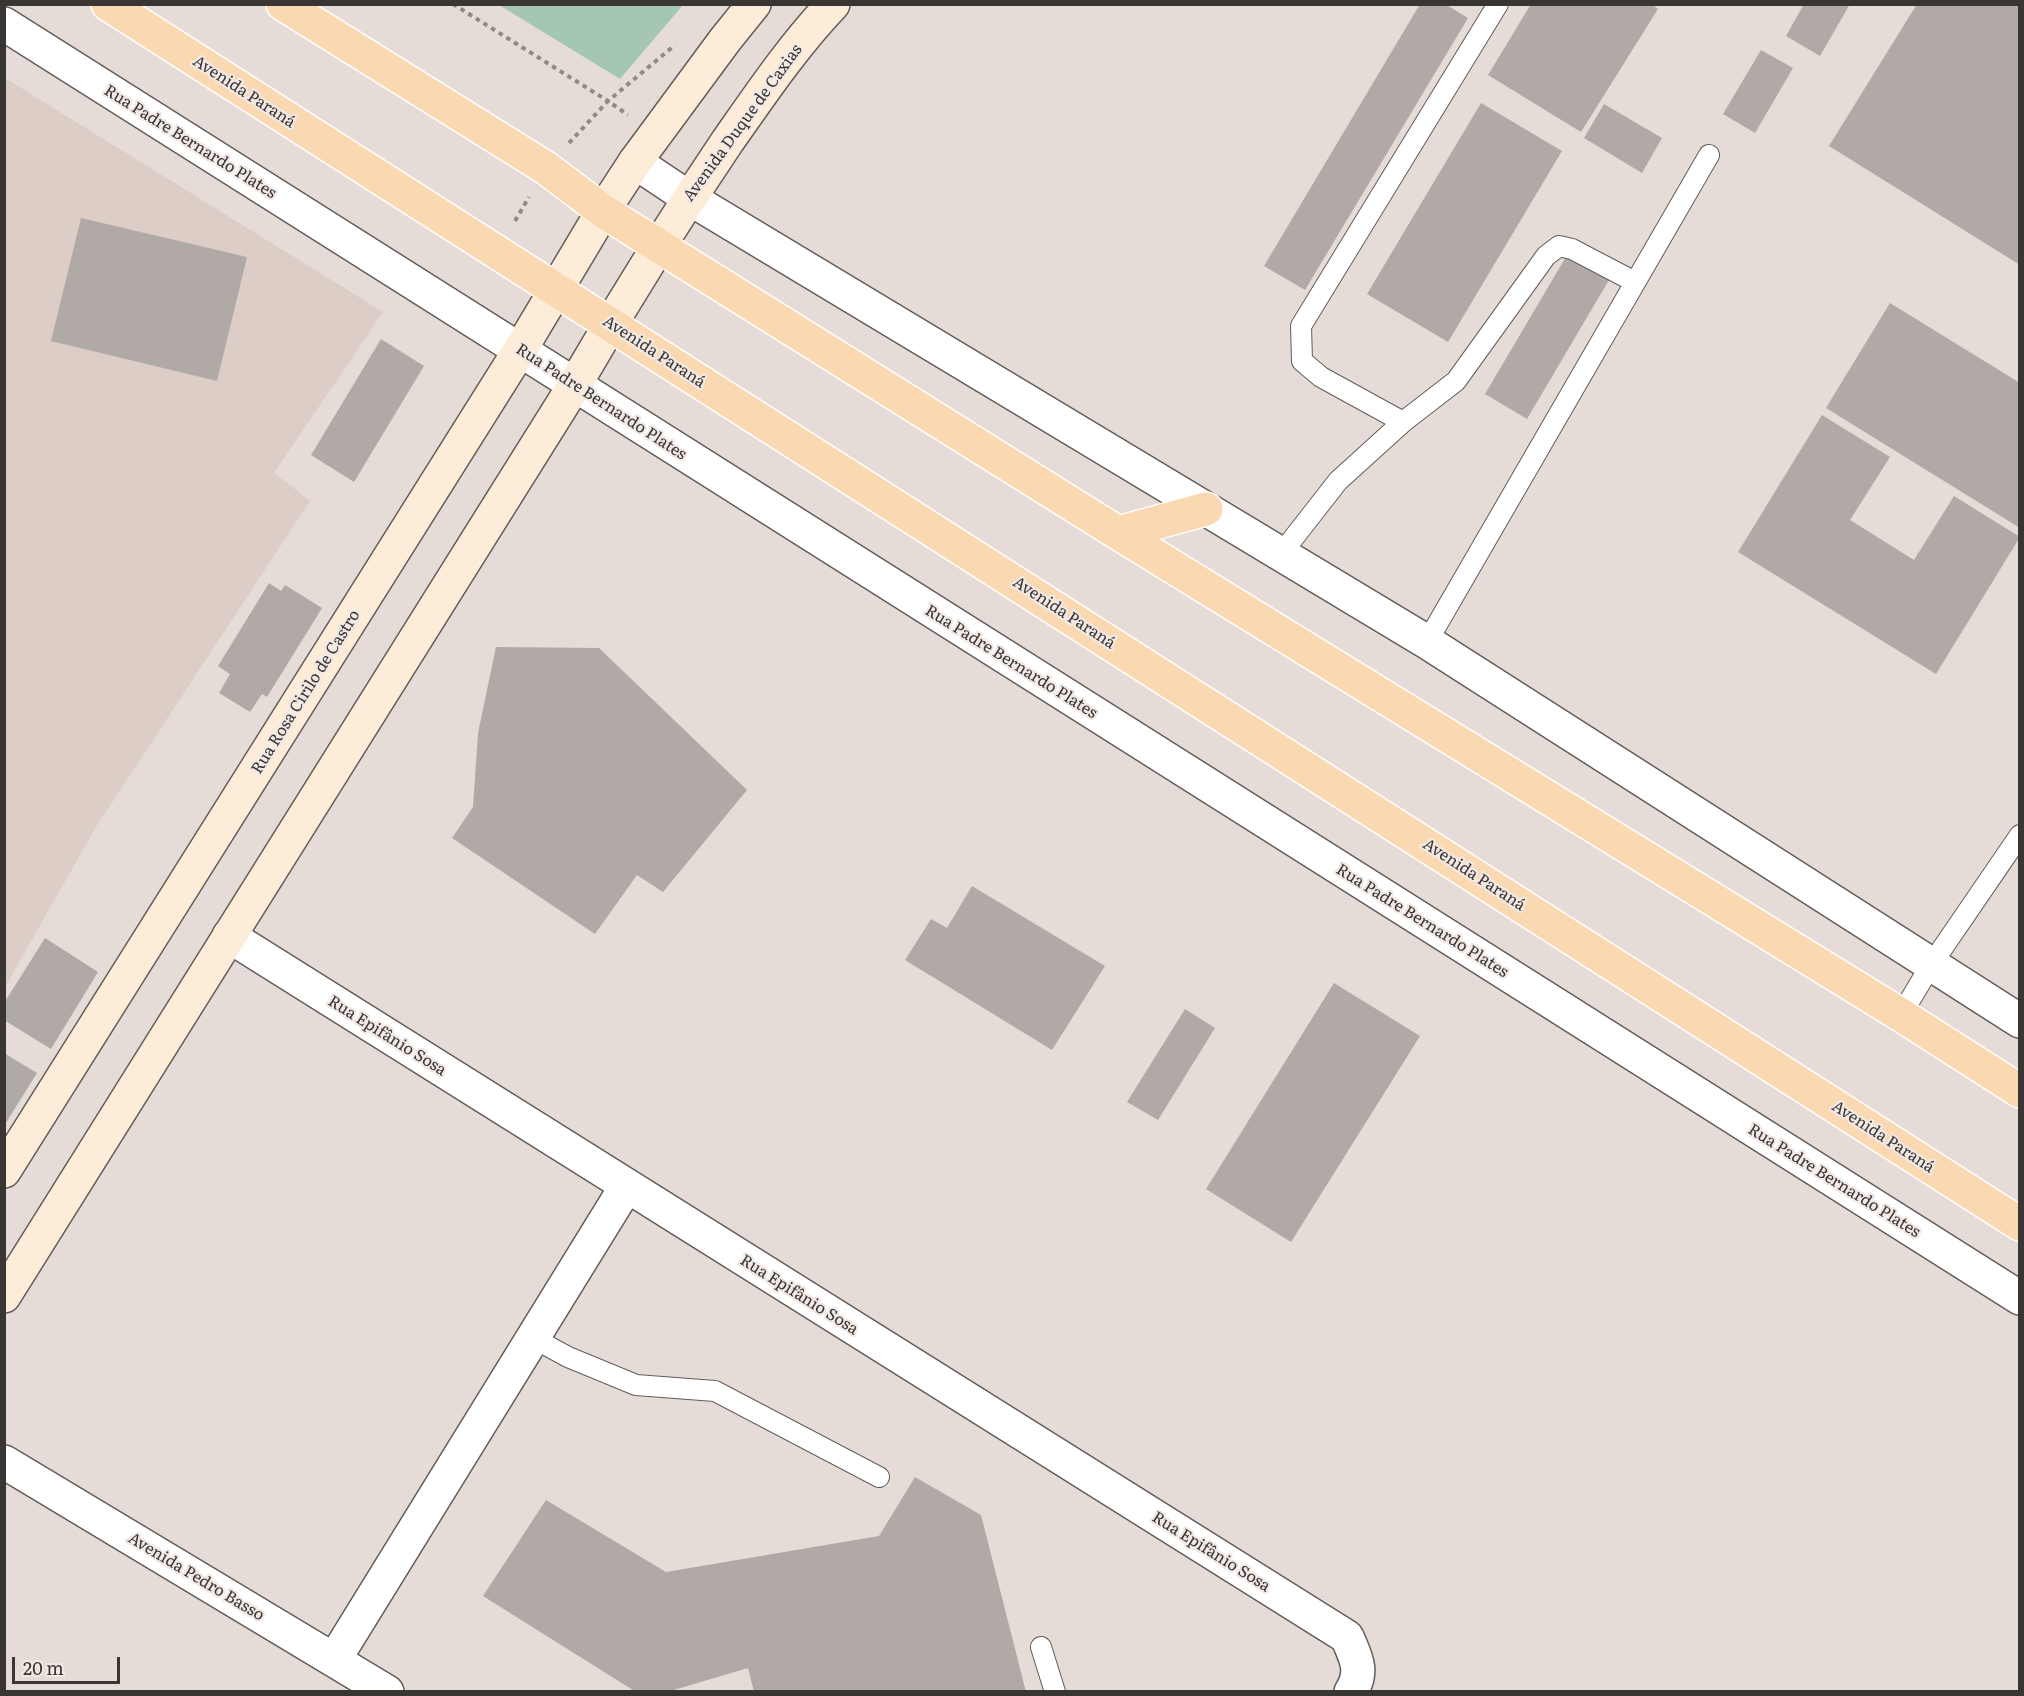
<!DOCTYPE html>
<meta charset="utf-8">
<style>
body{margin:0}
#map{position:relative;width:2024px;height:1696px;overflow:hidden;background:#e5dcd8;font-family:Literata,serif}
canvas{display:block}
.frame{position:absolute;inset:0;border:6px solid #383533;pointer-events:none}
.scale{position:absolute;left:12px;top:1657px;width:108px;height:27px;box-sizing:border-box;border:3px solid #383533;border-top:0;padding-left:8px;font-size:18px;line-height:21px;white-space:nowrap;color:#383533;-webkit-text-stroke:4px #f2e9e5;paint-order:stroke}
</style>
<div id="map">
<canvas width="2024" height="1696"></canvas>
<div class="frame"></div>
<div class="scale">20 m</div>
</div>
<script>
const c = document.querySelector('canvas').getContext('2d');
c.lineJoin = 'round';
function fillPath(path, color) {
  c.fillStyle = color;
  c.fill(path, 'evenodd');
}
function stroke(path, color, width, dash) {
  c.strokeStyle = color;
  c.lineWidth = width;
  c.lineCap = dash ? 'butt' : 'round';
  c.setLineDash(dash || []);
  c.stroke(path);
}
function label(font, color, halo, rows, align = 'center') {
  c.font = font + ' Literata,serif';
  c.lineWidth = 4.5;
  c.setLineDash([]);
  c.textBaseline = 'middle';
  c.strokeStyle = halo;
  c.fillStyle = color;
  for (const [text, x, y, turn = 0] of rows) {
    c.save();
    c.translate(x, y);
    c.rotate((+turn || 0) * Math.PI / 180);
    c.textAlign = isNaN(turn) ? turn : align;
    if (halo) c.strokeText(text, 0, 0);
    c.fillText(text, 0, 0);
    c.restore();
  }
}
const built = new Path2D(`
 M5,78L383,312L274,473L310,501L96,827L5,987Z`);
const green = new Path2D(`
 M499,5H683L620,79Z`);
const building = new Path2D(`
 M1420,4H1445L1468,18L1305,290L1264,266Z
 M1531,4H1651L1658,9L1581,132L1488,75Z
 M1804,4H1850L1820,56L1786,36Z
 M1917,4H2020V265L1829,146Z
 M1761,50L1793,68L1755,133L1723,114Z
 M1481,103L1562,151L1448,342L1367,294Z
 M1604,104L1662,138L1642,173L1584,138Z
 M81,218L247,257L217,381L51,341Z
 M1567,255L1609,280L1527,419L1485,394Z
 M1890,303L2020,383V528L1826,408Z
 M381,339L424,366L354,482L311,455Z
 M1822,415L1890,457L1850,520L1914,560L1954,496L2020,537L1936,674L1738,552Z
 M269,583L281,591L285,585L322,608L267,697L262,694L250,712L219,693L230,674L218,666Z
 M496,647L599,648L747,790L663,892L637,875L595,934L452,838L473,807L478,733Z
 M972,886L1105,966L1052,1050L905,960L931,919L947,928Z
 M45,938L98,972L51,1049L4,1020V1003Z
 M1334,983L1420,1036L1291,1242L1206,1189Z
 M1185,1009L1215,1028L1158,1120L1127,1102Z
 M4,1053L37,1073L4,1126Z
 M915,1477L981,1515L1026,1692H754L748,1668L667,1692H636L483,1596L546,1500L666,1572L879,1536Z`);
const path = new Path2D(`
 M453,4L608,101L675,45
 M569,143L608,101L628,115
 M515,221L529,197`);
const service = new Path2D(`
 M1403,422L1321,377L1302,361L1301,326L1498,4
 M1281,554L1338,481L1403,422L1456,381L1546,256L1559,246L1572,249L1635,282
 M1427,642L1709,155
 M1901,1015L1931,965L2020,835
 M533,1338L568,1357L636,1385L715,1391L879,1477
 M1041,1647L1055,1692`);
const minor = new Path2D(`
 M4,24L2020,1298
 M635,162L689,198L1427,642L2020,1021
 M229,936L1347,1637C1356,1658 1364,1671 1351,1692
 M4,1462L387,1692
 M334,1660L626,1187`);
const secondary = new Path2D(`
 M4,1171L520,350L603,211L635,162L725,40L754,4
 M4,1296L574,386C622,303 673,222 727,142C760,95 793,46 833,4`);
const primary = new Path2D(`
 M108,4L2020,1224
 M283,4L546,168L603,211L1118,533L1901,1015L2020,1091
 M1118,533L1206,509`);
const streetNames = [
 ["Avenida Paraná",244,92,33],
 ["Avenida Duque de Caxias",743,123,-54],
 ["Rua Padre Bernardo Plates",190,142,32],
 ["Avenida Paraná",654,352,33],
 ["Rua Padre Bernardo Plates",601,402,33],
 ["Avenida Paraná",1064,613,33],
 ["Rua Padre Bernardo Plates",1011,662,32],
 ["Rua Rosa Cirilo de Castro",306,692,-58],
 ["Avenida Paraná",1474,875,33],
 ["Rua Padre Bernardo Plates",1422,921,32],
 ["Rua Epifânio Sosa",387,1036,32],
 ["Avenida Paraná",1883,1137,33],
 ["Rua Padre Bernardo Plates",1834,1181,32],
 ["Rua Epifânio Sosa",799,1295,32],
 ["Rua Epifânio Sosa",1211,1552,32],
 ["Avenida Pedro Basso",196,1577,31]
];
fillPath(built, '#dccdc6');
fillPath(green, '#a5c6b3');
fillPath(building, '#b1a9a5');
stroke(service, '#635c59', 22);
stroke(minor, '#635c59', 36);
stroke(secondary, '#635c59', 36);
stroke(primary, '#fff', 36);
stroke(path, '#908a87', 4, [4.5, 4.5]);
stroke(service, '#fff', 20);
stroke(minor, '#fff', 33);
stroke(secondary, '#fdecd8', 33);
stroke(primary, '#fad9b2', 33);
label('16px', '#383533', '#f2e9e5', streetNames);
</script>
